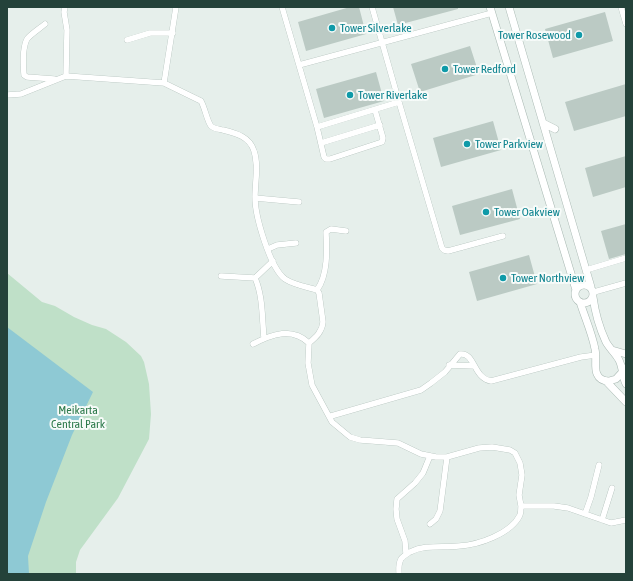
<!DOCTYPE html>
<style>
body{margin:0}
#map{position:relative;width:633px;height:581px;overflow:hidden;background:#e6efeb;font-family:"Asap Condensed",sans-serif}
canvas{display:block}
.frame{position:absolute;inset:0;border:8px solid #24423a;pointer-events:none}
</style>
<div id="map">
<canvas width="633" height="581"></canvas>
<div class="frame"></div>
</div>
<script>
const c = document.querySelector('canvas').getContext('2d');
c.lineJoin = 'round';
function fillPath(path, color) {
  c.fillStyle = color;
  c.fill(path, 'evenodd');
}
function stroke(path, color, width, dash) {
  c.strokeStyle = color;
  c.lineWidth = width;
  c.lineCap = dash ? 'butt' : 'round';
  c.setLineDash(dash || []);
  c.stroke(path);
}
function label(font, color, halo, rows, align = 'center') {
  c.font = font + ' "Asap Condensed",sans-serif';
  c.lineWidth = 4;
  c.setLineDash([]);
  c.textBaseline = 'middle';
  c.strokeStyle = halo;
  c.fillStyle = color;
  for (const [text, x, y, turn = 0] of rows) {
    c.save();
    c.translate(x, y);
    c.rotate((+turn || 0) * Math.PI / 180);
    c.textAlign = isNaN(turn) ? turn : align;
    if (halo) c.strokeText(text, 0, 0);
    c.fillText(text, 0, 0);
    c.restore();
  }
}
const green = new Path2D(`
 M7,273L42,302L55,306L74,317L92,325L106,329L126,342L141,356L144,362L149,384L151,414L149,439L118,498L80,550L76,562V574H7Z`);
const water = new Path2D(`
 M7,327L93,392L72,435L46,502L28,556L29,574H7Z`);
const building = new Path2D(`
 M350,7H359L366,34L306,51L298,22Z
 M393,7H458V9L398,25Z
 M605,12L613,41L553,58L545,29Z
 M470,46L479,74L420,92L411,64Z
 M376,72L384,101L324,118L316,89Z
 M626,84V116L574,131L565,102Z
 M493,121L501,150L441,167L433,138Z
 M626,156V187L593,197L585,168Z
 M512,189L520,219L460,235L452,206Z
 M626,224V254L609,259L601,231Z
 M529,255L537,284L477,301L469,272Z`);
const minor = new Path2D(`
 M65,7L64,12L67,30L66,76
 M176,7L164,83L201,101C205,108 207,121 211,126C214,129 219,129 223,130C236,133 250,137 254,151C259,165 255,183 255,197C255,216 270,268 285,279C294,285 307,287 317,290L319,293L323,322C322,332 316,337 309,343L308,363L312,385L332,422L350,437L360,440L398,443L421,454L436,457H447L479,448L492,447L510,450L515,453L520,463L522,475L519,495L521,506H554L568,508L611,523L626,520
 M282,7L317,127L399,102L442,248L444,250L448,251L503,236
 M372,7L399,102
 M621,7L626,24
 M45,24C39,29 31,34 27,39C22,49 23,64 24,75L27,77L54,79
 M127,40L150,33H173
 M299,65L492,13
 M7,95L21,94L66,76L164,83
 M317,127L324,157L326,159H330L382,142L383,138L375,110
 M321,143L380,125
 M255,198L299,202
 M268,249L277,245L296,243
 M586,270L626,258
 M221,276L255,278L273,261
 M255,278C263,296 262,318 264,338
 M317,290C328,275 327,250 326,232L331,229L346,231
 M594,292L626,283
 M253,344C272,334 292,327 309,343
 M449,365L474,366
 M331,416L421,390L431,383L445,372L460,354C475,352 473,378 491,381L581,357L596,355
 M585,514L591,497L599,465
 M602,520L612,488
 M430,524L436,519L440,511L447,457
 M406,554L405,541L397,519L396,509L397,499L415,483L423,473L430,456
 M399,574C399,569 398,564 401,559C403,556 407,554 410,552C426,544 442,548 459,546C478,545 511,534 520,515C521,512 521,509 521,506`);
const tertiary = new Path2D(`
 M490,7L576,290
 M509,7L591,287
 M543,123L555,129
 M575 294a9 9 0 1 1 18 0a9 9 0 1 1-18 0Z
 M593,297C595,312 600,329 606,342C610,349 616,354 619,360C623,368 622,376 626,384
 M580,302C585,318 592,333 595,349C597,357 594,368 597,374C599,379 604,381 609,381L616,379L626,368
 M612,350L626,354
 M606,381L626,402`);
const markers = [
 [332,28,4,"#0f9aa8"],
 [579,35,4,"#0f9aa8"],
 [445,69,4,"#0f9aa8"],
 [350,95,4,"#0f9aa8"],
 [467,144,4,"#0f9aa8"],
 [486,212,4,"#0f9aa8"],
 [503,278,4,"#0f9aa8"]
];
const cultureNames = [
 ["Tower Silverlake",340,28],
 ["Tower Rosewood",571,35,"right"],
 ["Tower Redford",453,69],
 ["Tower Riverlake",358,95],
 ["Tower Parkview",475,144],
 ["Tower Oakview",494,212],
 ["Tower Northview",511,278]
];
const parkNames = [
 ["Meikarta",78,410],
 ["Central Park",78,424]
];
fillPath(green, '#bfe0c8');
fillPath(water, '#8ec9d4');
fillPath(building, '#bbcac4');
stroke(minor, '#a8b8b2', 6);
stroke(tertiary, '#a8b8b2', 8);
stroke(minor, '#fff', 5.5);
stroke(tertiary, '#fff', 7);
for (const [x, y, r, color] of markers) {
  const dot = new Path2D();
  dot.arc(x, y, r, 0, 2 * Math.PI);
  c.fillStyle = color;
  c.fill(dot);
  stroke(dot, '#f7fbf9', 1.5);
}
label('12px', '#0d838f', '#f7fbf9', cultureNames, 'left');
label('12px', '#2d7a4b', '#f7fbf9', parkNames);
</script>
